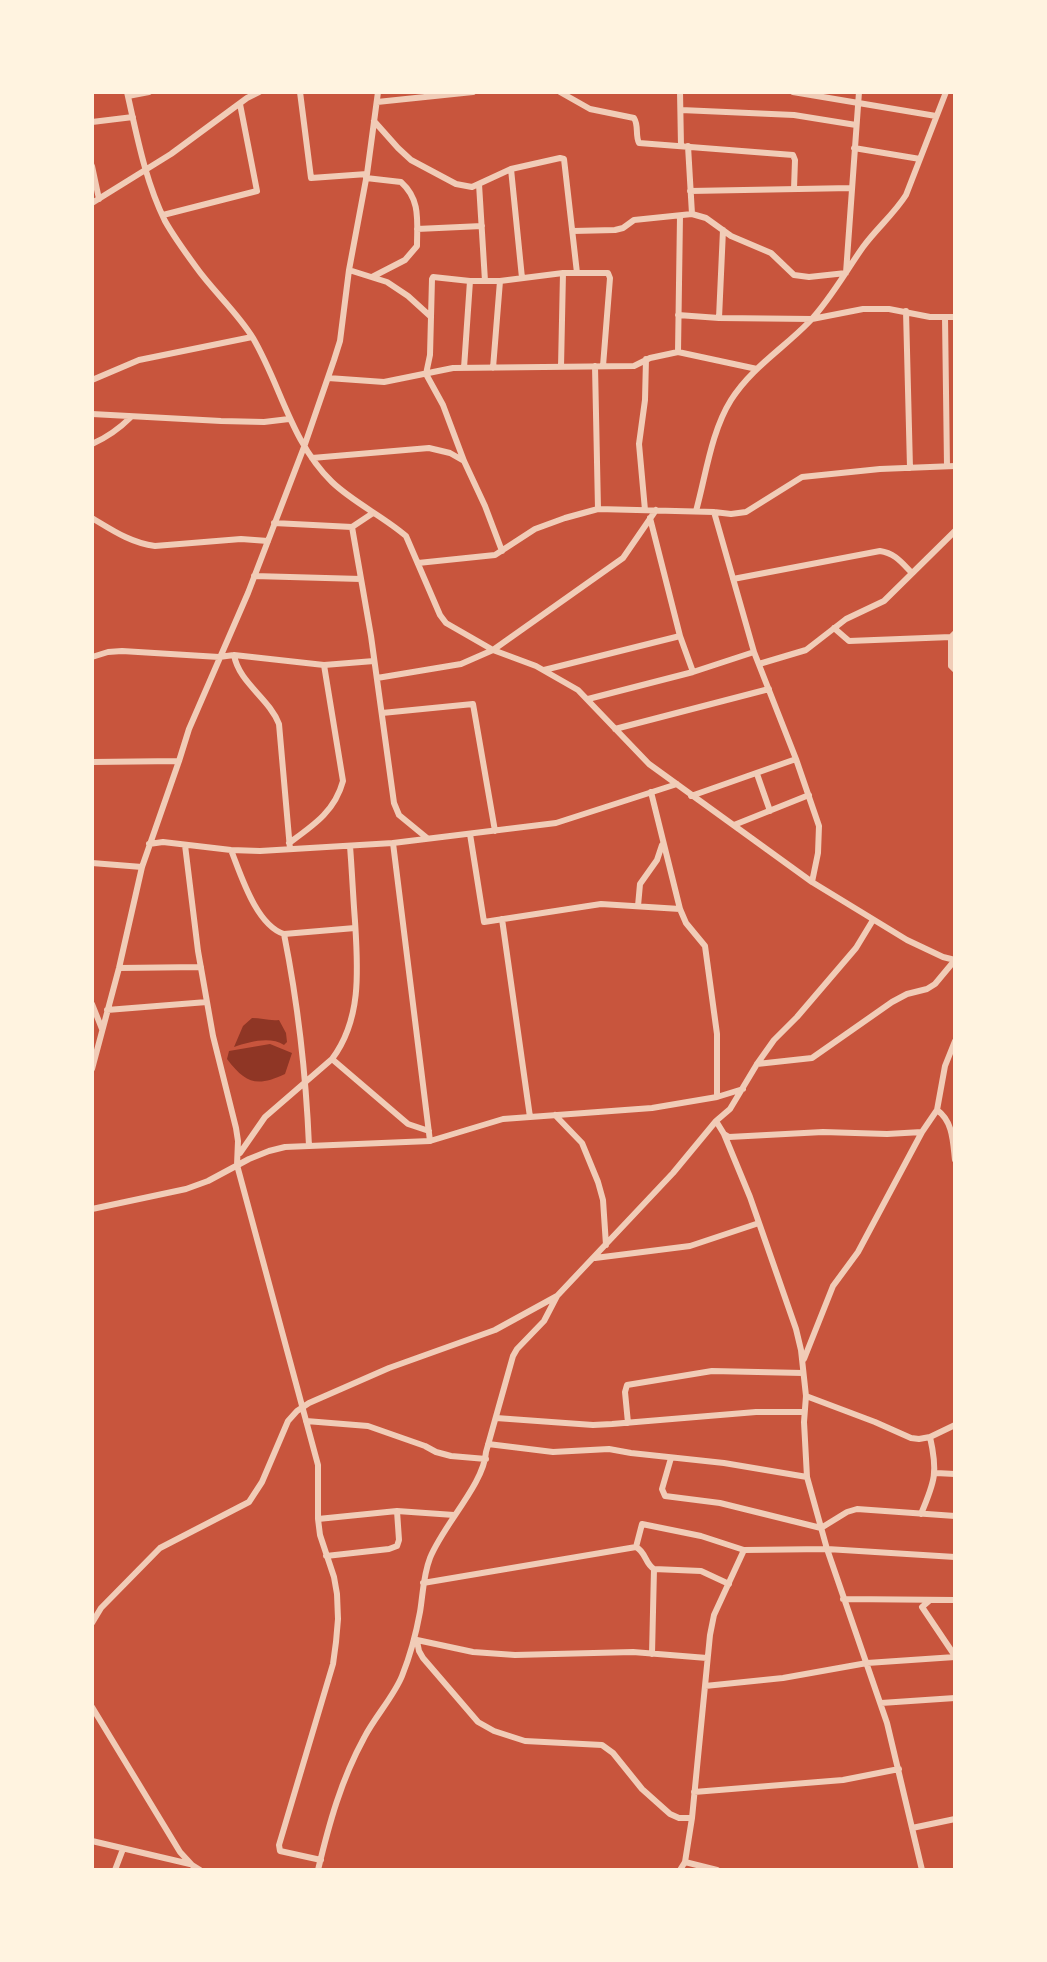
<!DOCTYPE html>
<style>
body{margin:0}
#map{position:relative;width:1047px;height:1962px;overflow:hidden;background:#c8553d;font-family:Lato,sans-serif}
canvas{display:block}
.frame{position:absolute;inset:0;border:94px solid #fff3e0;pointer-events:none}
</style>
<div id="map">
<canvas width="1047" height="1962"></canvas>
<div class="frame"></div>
</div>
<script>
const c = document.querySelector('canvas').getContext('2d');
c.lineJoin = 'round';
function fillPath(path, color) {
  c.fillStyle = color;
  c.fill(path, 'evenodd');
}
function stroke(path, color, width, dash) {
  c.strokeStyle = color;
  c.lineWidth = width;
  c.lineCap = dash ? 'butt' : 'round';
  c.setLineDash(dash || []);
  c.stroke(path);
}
const water = new Path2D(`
 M252,1018C261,1018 269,1021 279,1020L286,1033L287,1042L284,1045C270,1036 249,1042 234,1047L243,1026Z
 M270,1044L292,1053L285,1074C257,1087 246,1084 227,1059L229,1051Z`);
const minor = new Path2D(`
 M127,92C137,136 145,180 165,221C174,237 185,252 196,267C213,291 237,312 253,338C281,386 291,442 332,482C354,503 383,516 406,536L440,615L446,623L493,650L536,666L578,690L649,764L812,882L907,940L943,957L955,960
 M300,92L311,178L367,174
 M560,92L590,109L634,118C639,126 635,135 639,143L793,155L795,160L794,189
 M680,92L681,146
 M793,92L936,116
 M128,96L149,92
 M377,102L473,92
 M681,110L794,115L856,125
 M374,121L398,148L411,160L456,184L472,187L511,169L560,158L564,159L577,273
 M92,122L133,117
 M688,146L692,214
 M854,148L920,159
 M92,166L99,199
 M511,169L522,278
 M366,178L401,182C421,200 417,221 417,246L405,260L372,277
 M479,184L485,281
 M690,191L852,188
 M92,203L171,154L247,98L259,92
 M163,215L257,191L240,104
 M417,229L482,226
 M573,231L615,230L623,228L634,220L692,214L706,218L731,236L771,253L794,275L809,277L846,273L859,92
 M349,270L387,282L408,296L430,316
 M906,311L910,468
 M678,315L719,318L812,319L863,309H889L930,317H955
 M945,317L947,466
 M719,318L723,230
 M678,352L680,216
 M595,366L598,509
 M561,367L563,273
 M464,368L470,281
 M493,368L500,281
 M328,378L384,382L453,368L634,366L650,358L678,352L757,369
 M92,380L139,360L252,337
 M92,414L221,421L264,422L289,419
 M92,444C108,437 119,429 131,417
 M312,458L429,448L450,453L464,461
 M645,510L639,444L645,400L646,359
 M696,511C706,475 711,432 731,400C751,368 784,348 809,322C830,300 846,271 863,247C877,228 894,214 906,195L946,92
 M714,512L754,652L796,759L819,826L818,853L812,882
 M92,518C112,530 131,543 155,546L241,539L268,541
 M650,518L680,636L693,672
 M274,523L352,527L373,513
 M352,527L371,636L394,803L399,815L427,838
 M502,551L485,506L464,461L443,405L426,374L430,355L432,279L433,277L470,281H500L563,273H608L610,278L603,366
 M418,563L495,555L535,529L565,518L598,509L714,512L731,514L746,512L802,477L880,469L955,466
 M254,576L361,579
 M733,579L880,551C895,553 902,563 912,573
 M834,628L849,641L951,637L955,633
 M951,637V666L955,670
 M234,655C239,683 269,698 279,724L290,849
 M92,657L108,652L122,651L219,657L234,655L324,665L374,661
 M759,664L806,650L846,619L884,601L955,531
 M544,670L680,636
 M377,678L461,664L493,650L623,558L656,510
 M588,699L693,672L754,652
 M382,713L473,704L495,831
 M615,729L769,689
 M92,762L179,761
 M757,774L770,811
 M651,792L680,909L686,923L705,946L717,1034V1097
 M691,796L796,759
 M734,825L809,795
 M470,834L484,922L601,904L680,909
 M289,843C314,825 335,811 343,781L324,665
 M393,843L430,1141
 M149,844L163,842L231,850L260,851L393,843L556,823L677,784
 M185,845L198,951L213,1036L236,1128L238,1141L237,1165L318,1465V1519L320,1535L334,1577L337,1594L338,1619L336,1642L333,1664L279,1845L280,1851L321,1860
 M231,850C241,875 256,925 284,934L355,928
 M92,863L142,867
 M638,906L640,884L657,860L662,845
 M502,919L530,1117
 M284,934C298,1004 306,1074 309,1146
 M119,968L201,967
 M92,1004L102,1029
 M107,1010L207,1002
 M332,1059L408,1124L429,1131
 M757,1064L812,1058L892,1002L907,994L927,989L935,984L955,960
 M92,1069L119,968L142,867L179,761L189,729L248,593L304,447L334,360L340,341L349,270L367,174L378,92
 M937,1110C953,1121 953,1142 955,1160
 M555,1115L582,1143L598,1182L603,1200L606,1245
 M716,1121L724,1134L750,1197L796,1329L801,1350L806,1396L804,1422L807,1477L827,1549L887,1723L922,1870
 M724,1134L729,1137L823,1132L887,1134L922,1132
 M240,1153L265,1117L332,1059C362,1019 358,969 355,921C353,896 352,871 350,846
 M92,1209L186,1189L208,1181L249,1159L269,1151L285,1147L430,1141L503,1119L652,1108L717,1097L743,1089
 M595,1258L690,1246L759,1223
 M804,1359L833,1286L858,1252L922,1132L937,1110L945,1066L955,1041
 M806,1396L875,1422L911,1438L919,1439L930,1437L955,1425
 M496,1418L593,1425L612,1424L756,1412H804
 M306,1421L368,1426L425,1446L436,1452L451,1456L486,1459
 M628,1423L625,1392L627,1385L712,1371L803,1373
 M488,1444L553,1452L609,1449L631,1453L724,1463L807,1477
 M671,1458L662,1489L665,1496L720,1503L821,1528L847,1512L857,1509L955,1516
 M936,1473L955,1474
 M921,1514C935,1481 938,1472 930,1437
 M318,1519L397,1511L454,1515
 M636,1547L642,1524L701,1536L744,1550L827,1549L955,1557
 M326,1556L389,1549L397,1546L399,1540L397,1511
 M423,1583L636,1547C646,1552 645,1564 654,1569L701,1571L729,1584
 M843,1599L955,1600
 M929,1601L922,1607L955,1656
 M92,1623L101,1608L160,1548L249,1502L262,1482L288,1421L297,1411L309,1403L389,1368L495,1330L557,1296L673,1173L716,1121L730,1109L757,1064L774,1040L797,1017L856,948L873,920
 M417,1640L473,1652L515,1655L633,1652L707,1658
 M417,1641L419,1651L423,1658L478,1722L494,1731L525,1741L602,1745L613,1753L642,1789L670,1814L679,1818H692
 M652,1654L654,1569
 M705,1686L783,1678L867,1663L955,1657
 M881,1703L955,1698
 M92,1707L180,1852L192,1865L200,1870
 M694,1792L843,1780L899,1769
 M912,1828L955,1819
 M92,1841L190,1864
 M685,1862L717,1870
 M115,1870L123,1849
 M318,1870C329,1824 341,1780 364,1738C374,1718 394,1696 402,1676C410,1656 416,1634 420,1612C423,1594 423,1576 430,1558C443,1525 484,1484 486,1452L513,1356L517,1349L544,1321L557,1296
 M680,1870L685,1862L692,1818L710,1635L714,1615L744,1550`);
fillPath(water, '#8f3625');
stroke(minor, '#f1ccb7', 6);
</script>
